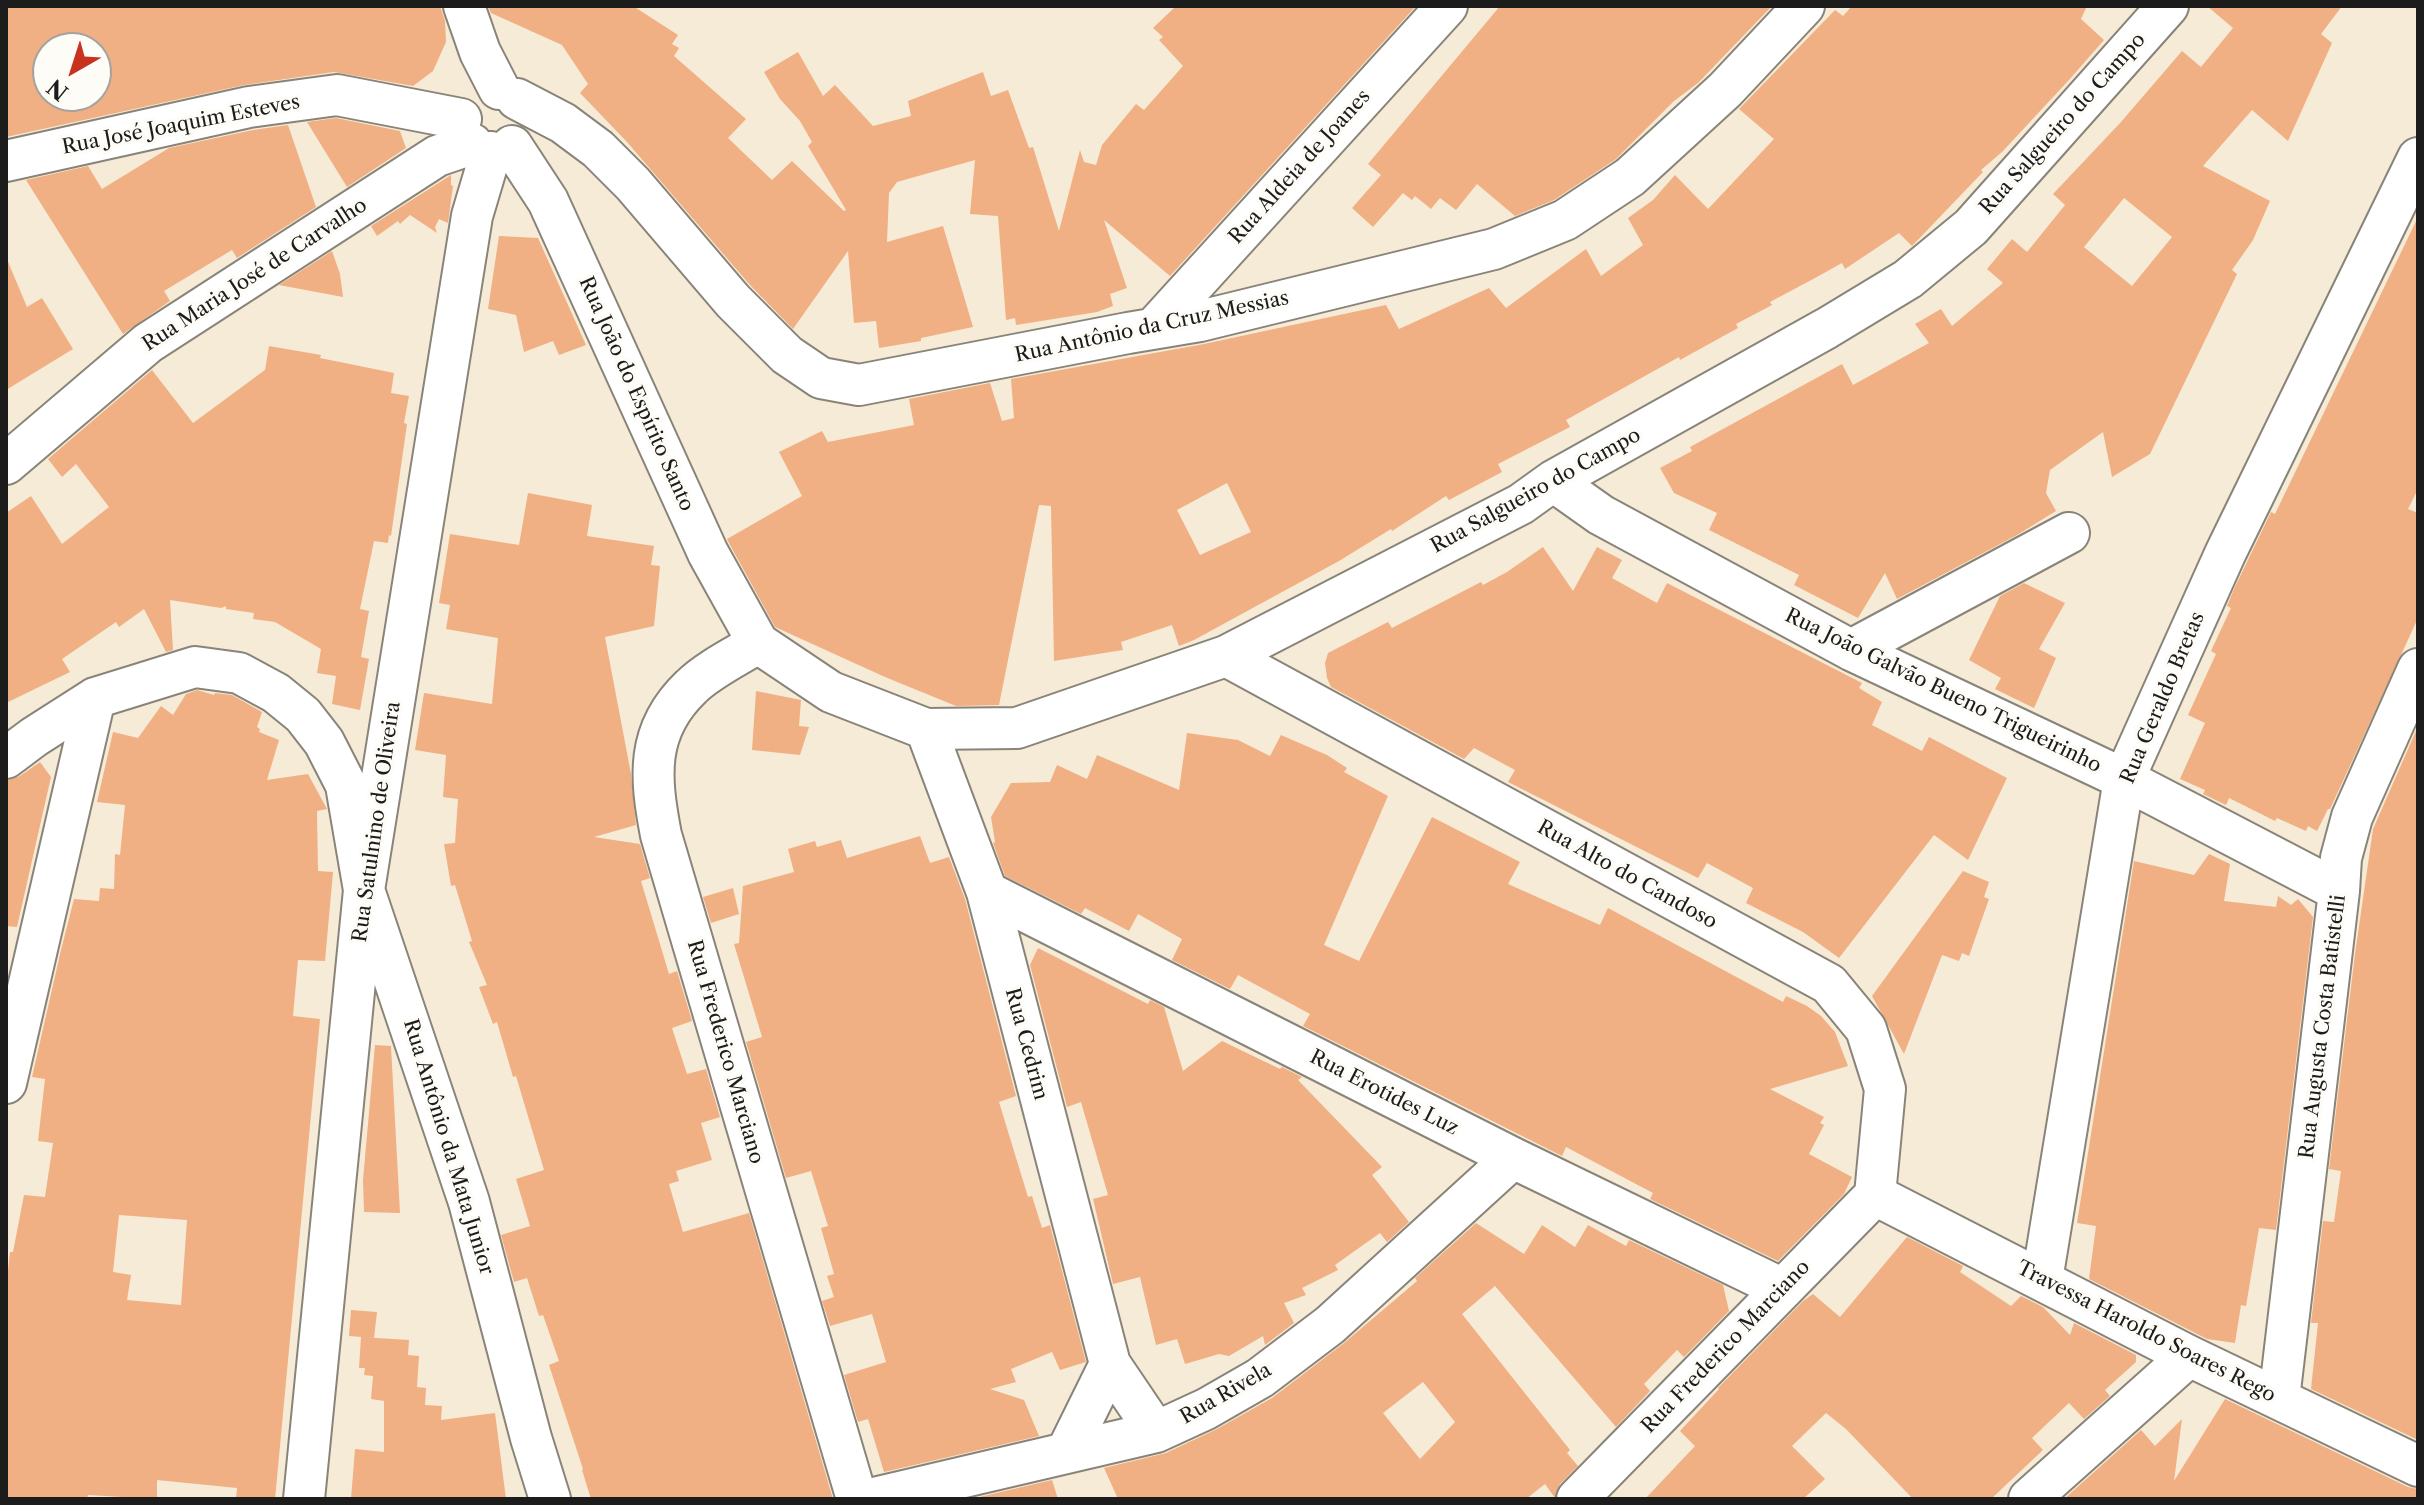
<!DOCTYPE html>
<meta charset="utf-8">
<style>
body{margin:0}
#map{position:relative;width:2424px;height:1505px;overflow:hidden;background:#f6ebd6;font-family:"Libre Caslon Text",serif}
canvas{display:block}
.frame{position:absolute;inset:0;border:8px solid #1c1c1c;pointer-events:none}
.north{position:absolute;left:32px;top:32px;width:80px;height:80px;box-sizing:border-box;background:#fdfcf7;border:2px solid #a3a29f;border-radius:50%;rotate:219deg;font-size:22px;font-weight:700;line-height:32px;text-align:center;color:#1c1c1c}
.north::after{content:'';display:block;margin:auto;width:28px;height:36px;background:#c8321e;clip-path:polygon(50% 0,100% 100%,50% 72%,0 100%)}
</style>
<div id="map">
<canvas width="2424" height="1505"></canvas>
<div class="frame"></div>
<div class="north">N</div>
</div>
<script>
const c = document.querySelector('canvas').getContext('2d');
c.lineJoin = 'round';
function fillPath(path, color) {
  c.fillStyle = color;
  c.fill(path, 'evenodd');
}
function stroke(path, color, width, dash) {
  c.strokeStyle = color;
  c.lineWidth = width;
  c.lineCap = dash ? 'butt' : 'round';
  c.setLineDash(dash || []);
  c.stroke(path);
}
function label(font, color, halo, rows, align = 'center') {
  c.font = font + ' "Libre Caslon Text",serif';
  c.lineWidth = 7;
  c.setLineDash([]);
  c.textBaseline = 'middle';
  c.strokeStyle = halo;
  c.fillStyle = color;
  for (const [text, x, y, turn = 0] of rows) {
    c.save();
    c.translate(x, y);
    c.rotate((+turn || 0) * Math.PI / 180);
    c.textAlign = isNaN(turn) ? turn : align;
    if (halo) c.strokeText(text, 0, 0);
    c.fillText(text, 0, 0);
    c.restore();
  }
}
const building = new Path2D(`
 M6,6H440L445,21L446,42L433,71L413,86L334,72L244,85L6,137ZM48,48H96V96H48Z
 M488,6H633L678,35L672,44L679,48L674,56L746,119L728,138L772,180L792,161L844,211L846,210L808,146L812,142L800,121L780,99L764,72L798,52L823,96L835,85L873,126L911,116L908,101L983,72L991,96L1008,90L1029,148L1033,147L1059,231L1080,150L1084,162L1096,165L1102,145L1136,104L1144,110L1183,66L1159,40L1163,37L1153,28L1176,6H1416L1170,276L1104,220L1127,288L1110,294L1113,306L1097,312L1016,325L1015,318L1006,320L998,216L970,214L975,160L897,182L889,193L887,242L943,226L973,327L921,338V341L879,348L876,321L854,323L848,251L793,329L750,285L627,142L580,93L588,84L562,45L491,13Z
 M1500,6H1772L1698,83L1674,101L1616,159L1554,200L1515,216L1477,184L1456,210L1440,198L1431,209L1415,196L1412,200L1403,193L1373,227L1352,208L1381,175L1368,164Z
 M1852,6H2087L2081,19L2104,40L2069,80L2002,152L1981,170L1983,172L1912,246L1899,233L1845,269L1842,263L1815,278L1770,302L1772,305L1736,324L1738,328L1680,360L1679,357L1566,420L1570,427L1498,464L1502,472L1449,500L1446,496L1392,531L1391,529L1339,561L1194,640L1179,646L1172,625L1121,642L1123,650L1054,661L1051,506L1039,505L999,705L956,706L885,677L775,627L729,543L727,539L802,496L779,452L822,431L828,442L914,425L909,399L990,383L1002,421L1014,418L1011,379L1204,344L1386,305L1399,329L1489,288L1506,308L1586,249L1601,276L1643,245L1628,218L1653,200L1675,175L1708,209L1774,139L1739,109L1835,10L1843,16ZM1227,483L1251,532L1200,555L1177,510Z
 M2207,6H2342L2321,34L2332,43L2288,141L2252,110L2203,166L2270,201L2253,240L2232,270L2237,274L2150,454L2112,477L2103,432L2050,470L2046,493L2056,511L2017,535L1897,599L1885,573L1858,618L1794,585L1799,575L1709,530L1717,513L1674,493L1660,468L1692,451L1690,447L1842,364L1853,385L1929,343L1915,324L1941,309L1952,326L2003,283L1987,269L2012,239L2027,252L2065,205L2053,194L2121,122L2182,51L2201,67L2233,28ZM2124,198L2172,237L2132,286L2084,247Z
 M336,118L400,131L406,148L347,187L307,122Z
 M288,125L316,207L237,258L232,250L164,291L170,301L123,334L26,180L88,166L102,189L169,148L253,130Z
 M451,175V185L453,186L448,223L439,219L435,227L437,233L410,215L400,224L398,221L377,236L371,226Z
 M2418,217V489L2408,509L2418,513V618L2330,809H2328L2317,831L2308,826L2306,831L2277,818L2275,821L2229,798L2226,805L2203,794L2205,790L2180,779L2205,723L2188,715L2216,654L2211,651L2231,608L2227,606L2234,589L2271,512L2275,514Z
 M499,236L538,238L586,345L559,355L553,341L524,352L516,315L488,309Z
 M332,251L340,274L343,297L279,285Z
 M6,257L27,307L42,298L73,349L6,390Z
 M269,346L321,355L320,358L394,373L391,393L409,396L404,423L407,424L391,536L389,535L388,543L374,541L360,609L369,611L361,657L369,659L360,710L332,704L336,676L317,673L321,649L275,622L253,619L254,613L226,609V606L221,608L170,600L173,650L166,652L144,609L119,627L116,622L62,659L70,672L6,703V513L31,496L62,544L109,507L76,464L62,477L48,459L152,370L193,423L265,370Z
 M528,493L592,505L587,536L654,546L651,565L660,566L654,626L605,637L631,774L636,825L594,837L640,844L650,878L641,881L669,974L677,971L692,1021L672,1028L687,1074L706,1069L720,1117L701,1123L712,1160L676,1171L679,1181L669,1184L683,1232L749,1213L833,1499H591L582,1470L583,1469L549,1365L559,1361L543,1315L539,1316L527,1278L514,1282L501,1235L530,1226L516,1179L544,1170L516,1076L513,1077L497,1022L493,1024L479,987L487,985L469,942L472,941L455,885L451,886L444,844L455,843L458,799L443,797L446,755L415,750L424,693L492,704L498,638L446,629L450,605L439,603L450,534L519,545Z
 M1543,547L1573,591L1597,547L1622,560L1612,578L1657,603L1667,583L1862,683L1859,688L1882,702L1872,725L1922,751L1929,737L2007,778L1968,860L1934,835L1839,958L1803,932L1746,903L1753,888L1707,863L1698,878L1508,782L1515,770L1474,748L1464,759L1331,687L1327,678L1325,663L1328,653L1388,622L1392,628L1481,582L1483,585L1507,572Z
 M2024,583L2065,603L2039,649L2056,658L2034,708L1995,689L2001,678L1969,660L2000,596Z
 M197,690L214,695L215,693L232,695L262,712L257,727L260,729L259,732L279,740L267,780L308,774L327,809L317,811L318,871L333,872L325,961L298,960L293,1016L320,1019L275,1499H236L237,1488L157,1480V1499L88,1495L87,1499H6V1290L10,1252H13L24,1195L45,1197L53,1143L38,1141L45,1079L32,1077L61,950L74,899L99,901L100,888L114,889L115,854L120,855L125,805L97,802L113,732L138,738L161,706L173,715L186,694ZM119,1215L187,1220L181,1305L127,1300L131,1275L113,1272Z
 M756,691L801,700L799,726L809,727L800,755L752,750Z
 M2416,731L2418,732V1440L2311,1389L2318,1323H2311L2323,1221L2334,1222L2341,1171L2329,1169L2355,954L2373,829Z
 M1187,733L1238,740L1270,756L1281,735L1327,755L1347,768L1344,772L1388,796L1324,945L1359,961L1432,817L1520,862L1508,884L1600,925L1608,908L1783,1002L1786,996L1807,1006L1821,1016L1835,1032L1848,1066L1770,1089L1824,1117L1820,1123L1824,1125L1809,1154L1852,1177L1844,1194L1778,1261L1650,1199L1653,1193L1566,1147L1562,1156L1303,1026L1310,1014L1238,975L1230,989L1172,960L1182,939L1138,914L1129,931L1085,908L1081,914L1005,876L993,843L995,842L991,817L1011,783L1050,782L1057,765L1087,779L1097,755L1179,790Z
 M40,762L51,777L17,927L6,926V781L20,776Z
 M920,836L930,863L949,857L965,899L1016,1096L999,1102L1028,1197L1032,1196L1042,1228L1050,1225L1086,1362L1060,1370L1052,1352L1011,1369L1016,1382L990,1389L1024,1400L1039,1436L884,1472L868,1419L858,1422L844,1375L886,1362L872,1314L830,1326L822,1301L834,1297L827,1276L834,1274L821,1228L828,1226L811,1171L786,1178L746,1042L762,1037L734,944L739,943L743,886L794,872L788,849L815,841L817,847L841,840L847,858Z
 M2209,854L2230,864L2224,901L2276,907L2278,896L2291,905L2298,899L2313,917L2276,1230L2259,1228L2246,1306L2241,1305L2235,1343L2207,1339L2089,1279L2096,1226L2077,1223L2134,861L2194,875Z
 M1963,871L1989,882L1984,897L1989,899L1969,956L1962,953L1959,961L1942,955L1904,1054L1872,996Z
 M733,888L739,914L711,923L703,897Z
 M1038,948L1148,1004L1150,1000L1164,1007L1183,1071L1222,1041L1280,1069L1282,1067L1302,1077L1298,1080L1382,1167L1372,1175L1409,1222L1387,1242L1380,1233L1335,1265L1338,1270L1302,1288L1306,1295L1284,1303L1294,1323L1265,1345L1263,1336L1229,1356L1219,1354L1185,1364L1177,1339L1156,1345L1140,1277L1113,1284L1093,1199L1108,1195L1081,1102L1067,1107L1030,965Z
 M375,1045L391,1046L400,1213L364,1212L363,1180Z
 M1476,1223L1524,1254L1542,1225L1575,1247L1588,1225L1626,1246L1629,1240L1723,1285L1729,1311L1684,1357L1677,1350L1644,1384L1650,1391L1616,1427L1495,1286L1462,1314L1570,1450L1567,1453L1578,1466L1560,1484L1555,1498L1545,1484L1526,1499H1118L1104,1468L1166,1453L1217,1429L1272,1398L1344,1343L1417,1281L1415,1278ZM1423,1382L1455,1422L1420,1459L1383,1413Z
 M1907,1237L1963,1266L1960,1272L2011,1306L2021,1296L2043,1307L2070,1335L2074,1323L2136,1355V1362L2105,1390L2110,1396L2084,1419L2069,1403L2032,1438L2043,1450L1991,1499H1913L1846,1429L1826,1413L1792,1446L1825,1479L1803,1499H1645L1695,1446L1680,1431L1719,1389L1718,1388L1803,1301L1813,1294L1840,1317Z
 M351,1310L377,1312L374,1338L349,1336Z
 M361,1337L409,1340L408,1355L419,1356L417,1387L426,1388L425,1405L442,1406L441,1420L495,1413L506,1499H351L355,1449L384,1452V1401L371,1399L373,1376L364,1375L365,1368H359Z
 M2225,1399L2408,1487L2418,1489V1499H2064L2141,1430L2155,1446L2182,1419L2174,1481Z
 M1052,1480L1058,1499H971Z`);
const minor = new Path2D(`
 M464,6L480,52L499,89
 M517,99L563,123L598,149L633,184L733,301L787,355L821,378L859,385L1128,333L1200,321L1494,249L1565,220L1630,177L1725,90L1804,6
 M512,146L548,201L708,553L758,643L831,692L926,729L1017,728L1226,656L1521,504L1553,481L1827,328L1908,279L1971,227L2168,6
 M6,161L249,107L337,95L461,119
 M1154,328L1447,6
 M6,464L148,343L437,156L472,144
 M1553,481L1601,515L1851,650L2124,779L2339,891
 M758,643C737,656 708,670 691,687C645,731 650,778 661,835L857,1499
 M1851,650L2069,533
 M1226,656L1829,984L1866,1029L1885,1089L1875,1195
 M926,729L987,892L1110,1364L1156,1432
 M6,758L34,737L95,698L195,667L239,673L276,693L303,715L324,742L346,785L364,890L469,1202L531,1438L550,1499
 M987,892L1513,1158L1783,1289
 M6,1083L95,698
 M1875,1195L2189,1356L2418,1466
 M2042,1280L2124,779L2225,554L2418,158
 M2279,1399L2339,891L2341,858L2352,817L2418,669
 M1066,1453L1110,1364
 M304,1499L364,890L472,216L491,152
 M870,1499L1156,1432L1206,1409L1260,1378L1330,1325L1513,1158
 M1577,1499L1875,1195
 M2029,1499L2189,1356`);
const streetNames = [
 ["Rua Salgueiro do Campo",2063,124,-48],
 ["Rua José Joaquim Esteves",181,125,-11],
 ["Rua Aldeia de Joanes",1300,167,-48],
 ["Rua Maria José de Carvalho",255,275,-33],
 ["Rua Antônio da Cruz Messias",1152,327,-12],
 ["Rua João do Espírito Santo",636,394,66],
 ["Rua Salgueiro do Campo",1536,491,-29],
 ["Rua João Galvão Bueno Trigueirinho",1943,691,26],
 ["Rua Geraldo Bretas",2163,698,-67],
 ["Rua Satulnino de Oliveira",377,822,-82],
 ["Rua Alto do Candoso",1627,875,29],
 ["Rua Augusta Costa Batistelli",2323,1027,-83],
 ["Rua Cedrim",1026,1044,75],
 ["Rua Frederico Marciano",725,1052,74],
 ["Rua Erotides Luz",1384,1093,27],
 ["Rua Antônio da Mata Junior",448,1147,73],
 ["Travessa Haroldo Soares Rego",2146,1332,27],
 ["Rua Frederico Marciano",1726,1347,-46],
 ["Rua Rivela",1226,1394,-30]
];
fillPath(building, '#f1af84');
stroke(minor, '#898479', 44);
stroke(minor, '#fff', 40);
label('20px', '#1c1c1c', '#fdfcf7', streetNames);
</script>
